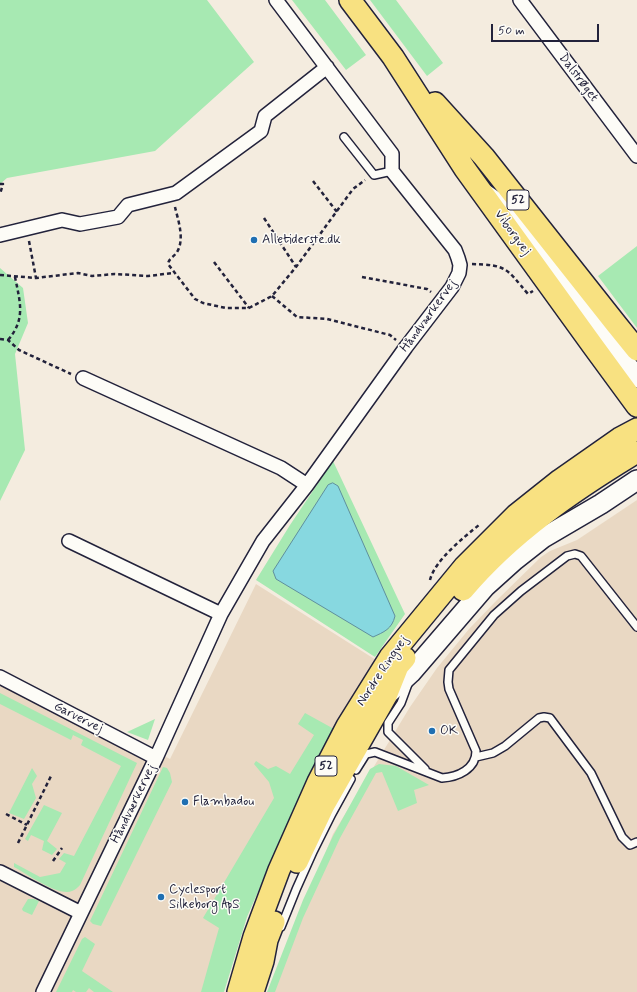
<!DOCTYPE html>
<meta charset="utf-8">
<style>
body{margin:0}
#map{position:relative;width:637px;height:992px;overflow:hidden;background:#f4ecdf;font-family:Mynerve,sans-serif}
canvas{display:block}
.scale{position:absolute;left:491px;top:24px;width:108px;height:18px;box-sizing:border-box;border:2px solid #22223b;border-top:0;padding-left:5px;font-size:12px;line-height:14px;white-space:nowrap;color:#22223b;-webkit-text-stroke:3px #fdfcf7;paint-order:stroke}
</style>
<div id="map">
<canvas width="637" height="992"></canvas>
<div class="scale">50 m</div>
</div>
<script>
const c = document.querySelector('canvas').getContext('2d');
c.lineJoin = 'round';
function fillPath(path, color) {
  c.fillStyle = color;
  c.fill(path, 'evenodd');
}
function stroke(path, color, width, dash) {
  c.strokeStyle = color;
  c.lineWidth = width;
  c.lineCap = dash ? 'butt' : 'round';
  c.setLineDash(dash || []);
  c.stroke(path);
}
function label(font, color, halo, rows, align = 'center') {
  c.font = font + ' Mynerve,sans-serif';
  c.lineWidth = 3;
  c.setLineDash([]);
  c.textBaseline = 'middle';
  c.strokeStyle = halo;
  c.fillStyle = color;
  for (const [text, x, y, turn = 0] of rows) {
    c.save();
    c.translate(x, y);
    c.rotate((+turn || 0) * Math.PI / 180);
    c.textAlign = isNaN(turn) ? turn : align;
    if (halo) c.strokeText(text, 0, 0);
    c.fillText(text, 0, 0);
    c.restore();
  }
}
const built = new Path2D(`
 M637,500V992H270L333,834L410,707L437,668L469,629L497,600L541,557L550,551L577,540Z
 M256,584L376,660L336,725L302,790L246,915L222,992H0V671L170,759Z`);
const green = new Path2D(`
 M0,0H207L254,62L155,151L7,178L0,184Z
 M292,0H325L366,55L346,70Z
 M370,0H396L443,63L427,76Z
 M637,246V328L598,276Z
 M0,268L23,288L28,323L15,354L25,450L0,501Z
 M333,461L405,614L375,657L256,580L290,525Z
 M0,693L137,763L80,885C78,887 75,890 72,891C59,897 27,874 14,867V863L40,877L60,873L66,863L59,859L64,853L74,856L121,766L81,745L83,740L73,735L71,740L0,704Z
 M305,713L334,729L305,784L247,917L224,992H201L219,928L203,918L274,798L269,782L254,764L256,761L268,769L276,766L290,774L314,735L298,724Z
 M155,719L148,740L127,732Z
 M379,764L396,766L429,785L414,790L417,803L398,811L382,772L376,773L340,838L303,918L275,992H267L303,900L333,836L370,769Z
 M163,767L167,768L170,773L172,782L101,926L93,924L90,921Z
 M32,768L37,776L32,784L36,798L24,819L9,813Z
 M44,805L62,813L47,841L57,849L52,855L42,850L44,841L31,835L28,841L25,839Z
 M28,899H34L39,901L32,915L23,911L22,909Z
 M85,937L95,944L82,971L113,992H94L89,988L86,992H76L73,990L72,992H56L82,939Z`);
const water = new Path2D(`
 M333,483L338,486L395,616C392,629 384,632 373,637L276,579L273,571L328,485Z`);
const path = new Path2D(`
 M313,181L337,212
 M0,184H3L0,194
 M175,207C178,220 185,239 177,252C174,257 169,258 168,264L195,299L203,303L226,308H249L272,296L296,267L353,189L365,180
 M264,218L296,267
 M29,241L36,278
 M214,262L249,308
 M472,264C507,265 506,268 528,294L533,291
 M0,275L36,278L78,273L92,276L115,274L148,276L173,273
 M362,277L427,289L431,292
 M272,296L297,317L327,319L390,335L396,340
 M0,339L8,340L19,350L71,374
 M8,340C26,319 20,302 15,277
 M430,580C435,560 463,538 479,525
 M6,814L27,825
 M18,843L52,774
 M53,861L62,848`);
const lane = new Path2D(`
 M344,137L374,175L392,171
 M408,684L401,703L388,723V732L425,769
 M476,757L493,753L505,746L539,718L544,717L550,718L591,773L622,837L630,845L637,842
 M356,770L366,754L375,752L442,778C458,777 476,769 476,751L449,689L448,682L449,670L494,615L521,591L567,556L575,554L581,556L637,627
 M281,927C300,877 324,826 351,779`);
const street = new Path2D(`
 M520,0L637,156
 M0,235L62,220L80,224L118,217L128,205L176,193L261,131L265,116L327,67
 M83,378L281,468L307,485
 M69,541L221,614
 M0,677L156,758
 M0,872L81,913
 M43,992L156,758L221,614L263,541L307,485L406,347L452,287L459,273L460,265L458,258L455,250L392,171V154L276,0`);
const secondary = new Path2D(`
 M485,194L508,210L533,240L637,378
 M386,696L411,673L485,587L515,560L543,538L601,504L637,480`);
const primary = new Path2D(`
 M350,0L393,57L465,169L593,346L637,406
 M435,103L484,157L616,324L637,350
 M463,590C511,533 574,490 637,452
 M297,862L324,805L386,696L398,666L405,658
 M238,992L254,937L279,870L318,782L347,726L390,657L464,567L516,515L560,480L620,438L637,429
 M253,992L263,961L267,940L274,922`);
const markers = [
 [254,240,4,"#1f6fb2"],
 [432,731,4,"#1f6fb2"],
 [185,802,4,"#1f6fb2"],
 [161,897,4,"#1f6fb2"]
];
const shields = [
 [518,200,22],
 [326,766,22]
];
const shieldNames = [
 ["52",518,200],
 ["52",326,766]
];
const streetNames = [
 ["Dalstrøget",578,78,53],
 ["Viborgvej",512,233,54],
 ["Håndværkervej",429,316,-54],
 ["Nordre Ringvej",383,671,-56],
 ["Garvervej",78,718,27],
 ["Håndværkervej",134,804,-64]
];
const poiNames = [
 ["Alletiderste.dk",262,240],
 ["OK",440,731],
 ["Flambadou",193,802],
 ["Cyclesport",169,890],
 ["Silkeborg ApS",169,905]
];
fillPath(built, '#e9d8c3');
fillPath(green, '#a7e9b2');
fillPath(water, '#87d8e0');
stroke(water, '#5f8f9e', 1);
stroke(lane, '#22223b', 10);
stroke(street, '#22223b', 16);
stroke(secondary, '#22223b', 22);
stroke(primary, '#22223b', 24);
stroke(path, '#22223b', 2.5, [4, 3]);
stroke(lane, '#fdfcf7', 7);
stroke(street, '#fdfcf7', 13);
stroke(secondary, '#fdfcf7', 19);
stroke(primary, '#f8e181', 21);
for (const [x, y, r, color] of markers) {
  const dot = new Path2D();
  dot.arc(x, y, r, 0, 2 * Math.PI);
  c.fillStyle = color;
  c.fill(dot);
  stroke(dot, '#fdfcf7', 1.5);
}
for (const [x, y, w] of shields) {
  const box = new Path2D();
  box.roundRect(x - w / 2, y - 10, w, 20, 3);
  c.fillStyle = '#fdfcf7';
  c.fill(box);
  stroke(box, '#22223b', 1);
}
label('bold 12px', '#22223b', null, shieldNames);
label('13px', '#22223b', '#fdfcf7', streetNames);
label('13px', '#22223b', '#fdfcf7', poiNames, 'left');
</script>
